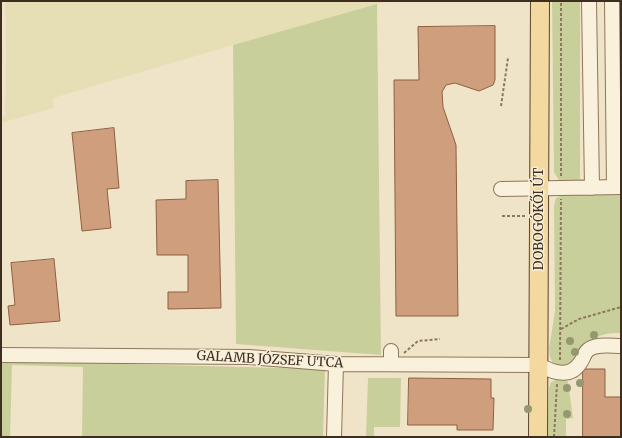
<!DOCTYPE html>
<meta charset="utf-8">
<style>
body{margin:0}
#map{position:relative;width:622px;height:438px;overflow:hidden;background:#f0e4c8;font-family:Merriweather,serif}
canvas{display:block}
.frame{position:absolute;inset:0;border:2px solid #3d2e20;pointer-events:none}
</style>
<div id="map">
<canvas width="622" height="438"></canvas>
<div class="frame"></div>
</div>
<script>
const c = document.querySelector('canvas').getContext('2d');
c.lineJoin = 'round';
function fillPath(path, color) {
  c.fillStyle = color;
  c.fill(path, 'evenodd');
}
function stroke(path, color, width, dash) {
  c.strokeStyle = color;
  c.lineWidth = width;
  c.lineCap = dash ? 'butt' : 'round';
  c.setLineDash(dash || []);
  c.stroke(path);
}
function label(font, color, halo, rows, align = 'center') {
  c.font = font + ' Merriweather,serif';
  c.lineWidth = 3;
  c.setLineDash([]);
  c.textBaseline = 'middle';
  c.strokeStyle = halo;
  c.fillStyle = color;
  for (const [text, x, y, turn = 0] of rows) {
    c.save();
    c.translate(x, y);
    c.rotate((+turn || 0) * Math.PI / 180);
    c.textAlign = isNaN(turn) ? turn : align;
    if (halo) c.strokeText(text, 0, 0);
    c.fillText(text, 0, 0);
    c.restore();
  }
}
const farmland = new Path2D(`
 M5,1H389L233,45L53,98V108L1,123V119L5,115L6,53Z`);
const green = new Path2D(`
 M552,1H580V179H586L581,182H560L554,172Z
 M377,4L381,355L236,344L233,45Z
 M566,194L621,195V333C593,332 586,344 571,365L564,366L553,364L550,357L549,349L555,311L554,206L556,198Z
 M1,361L325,369L323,437H82L83,367L12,365L10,437H1Z
 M368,378H401L400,427H374V437H366Z
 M560,378H564L568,382L573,418L566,419V437H547L549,388L551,382Z`);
const building = new Path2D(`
 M495,26V80L493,85L479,91L455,83L446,85L442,92L443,107L456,145L458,316H396L394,80H419L418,27Z
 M114,128L119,188L107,189L111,228L82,231L72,133Z
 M218,180L221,308L168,309V292H188V255H157L156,200L186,199V181Z
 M54,259L60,321L10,325L8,306L15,305L11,263Z
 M583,369H605V397H621V437H583Z
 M409,378L491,379V398H494L493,430H457V425H408Z`);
const path = new Path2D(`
 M501,106L508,58
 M561,176V1
 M502,216H525
 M561,329L579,319L621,307
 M404,353L418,341L440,339
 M560,360L561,199
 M554,437L557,384`);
const minor = new Path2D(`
 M589,1L592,188
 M612,1L614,187
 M501,189L621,187
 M391,351V364
 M1,355L249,357L336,364L539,365C552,372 570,379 580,363C583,360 584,353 588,350C596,343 611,346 621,346
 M334,437L336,364`);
const major = new Path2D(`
 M538,437L540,1`);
const trees = [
 [594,335],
 [570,341],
 [575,352],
 [580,383],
 [567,388],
 [528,409],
 [567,414]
];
const streetNames = [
 ["DOBOGÓKŐI ÚT",539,219,-90],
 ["GALAMB JÓZSEF UTCA",270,360,3]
];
fillPath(farmland, '#e6deb5');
fillPath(green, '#c9cf9b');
fillPath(building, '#cf9f7d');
stroke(building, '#8d5f41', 1);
stroke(minor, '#8d765c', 16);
stroke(major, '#5b4430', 20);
stroke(path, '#8d765c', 2, [3, 2]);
stroke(minor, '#faf1dc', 14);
stroke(major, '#f3d9a0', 18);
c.fillStyle = '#96986f';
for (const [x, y] of trees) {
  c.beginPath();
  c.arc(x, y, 4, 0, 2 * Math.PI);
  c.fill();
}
label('13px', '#3d2e20', '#f7eed8', streetNames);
</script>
